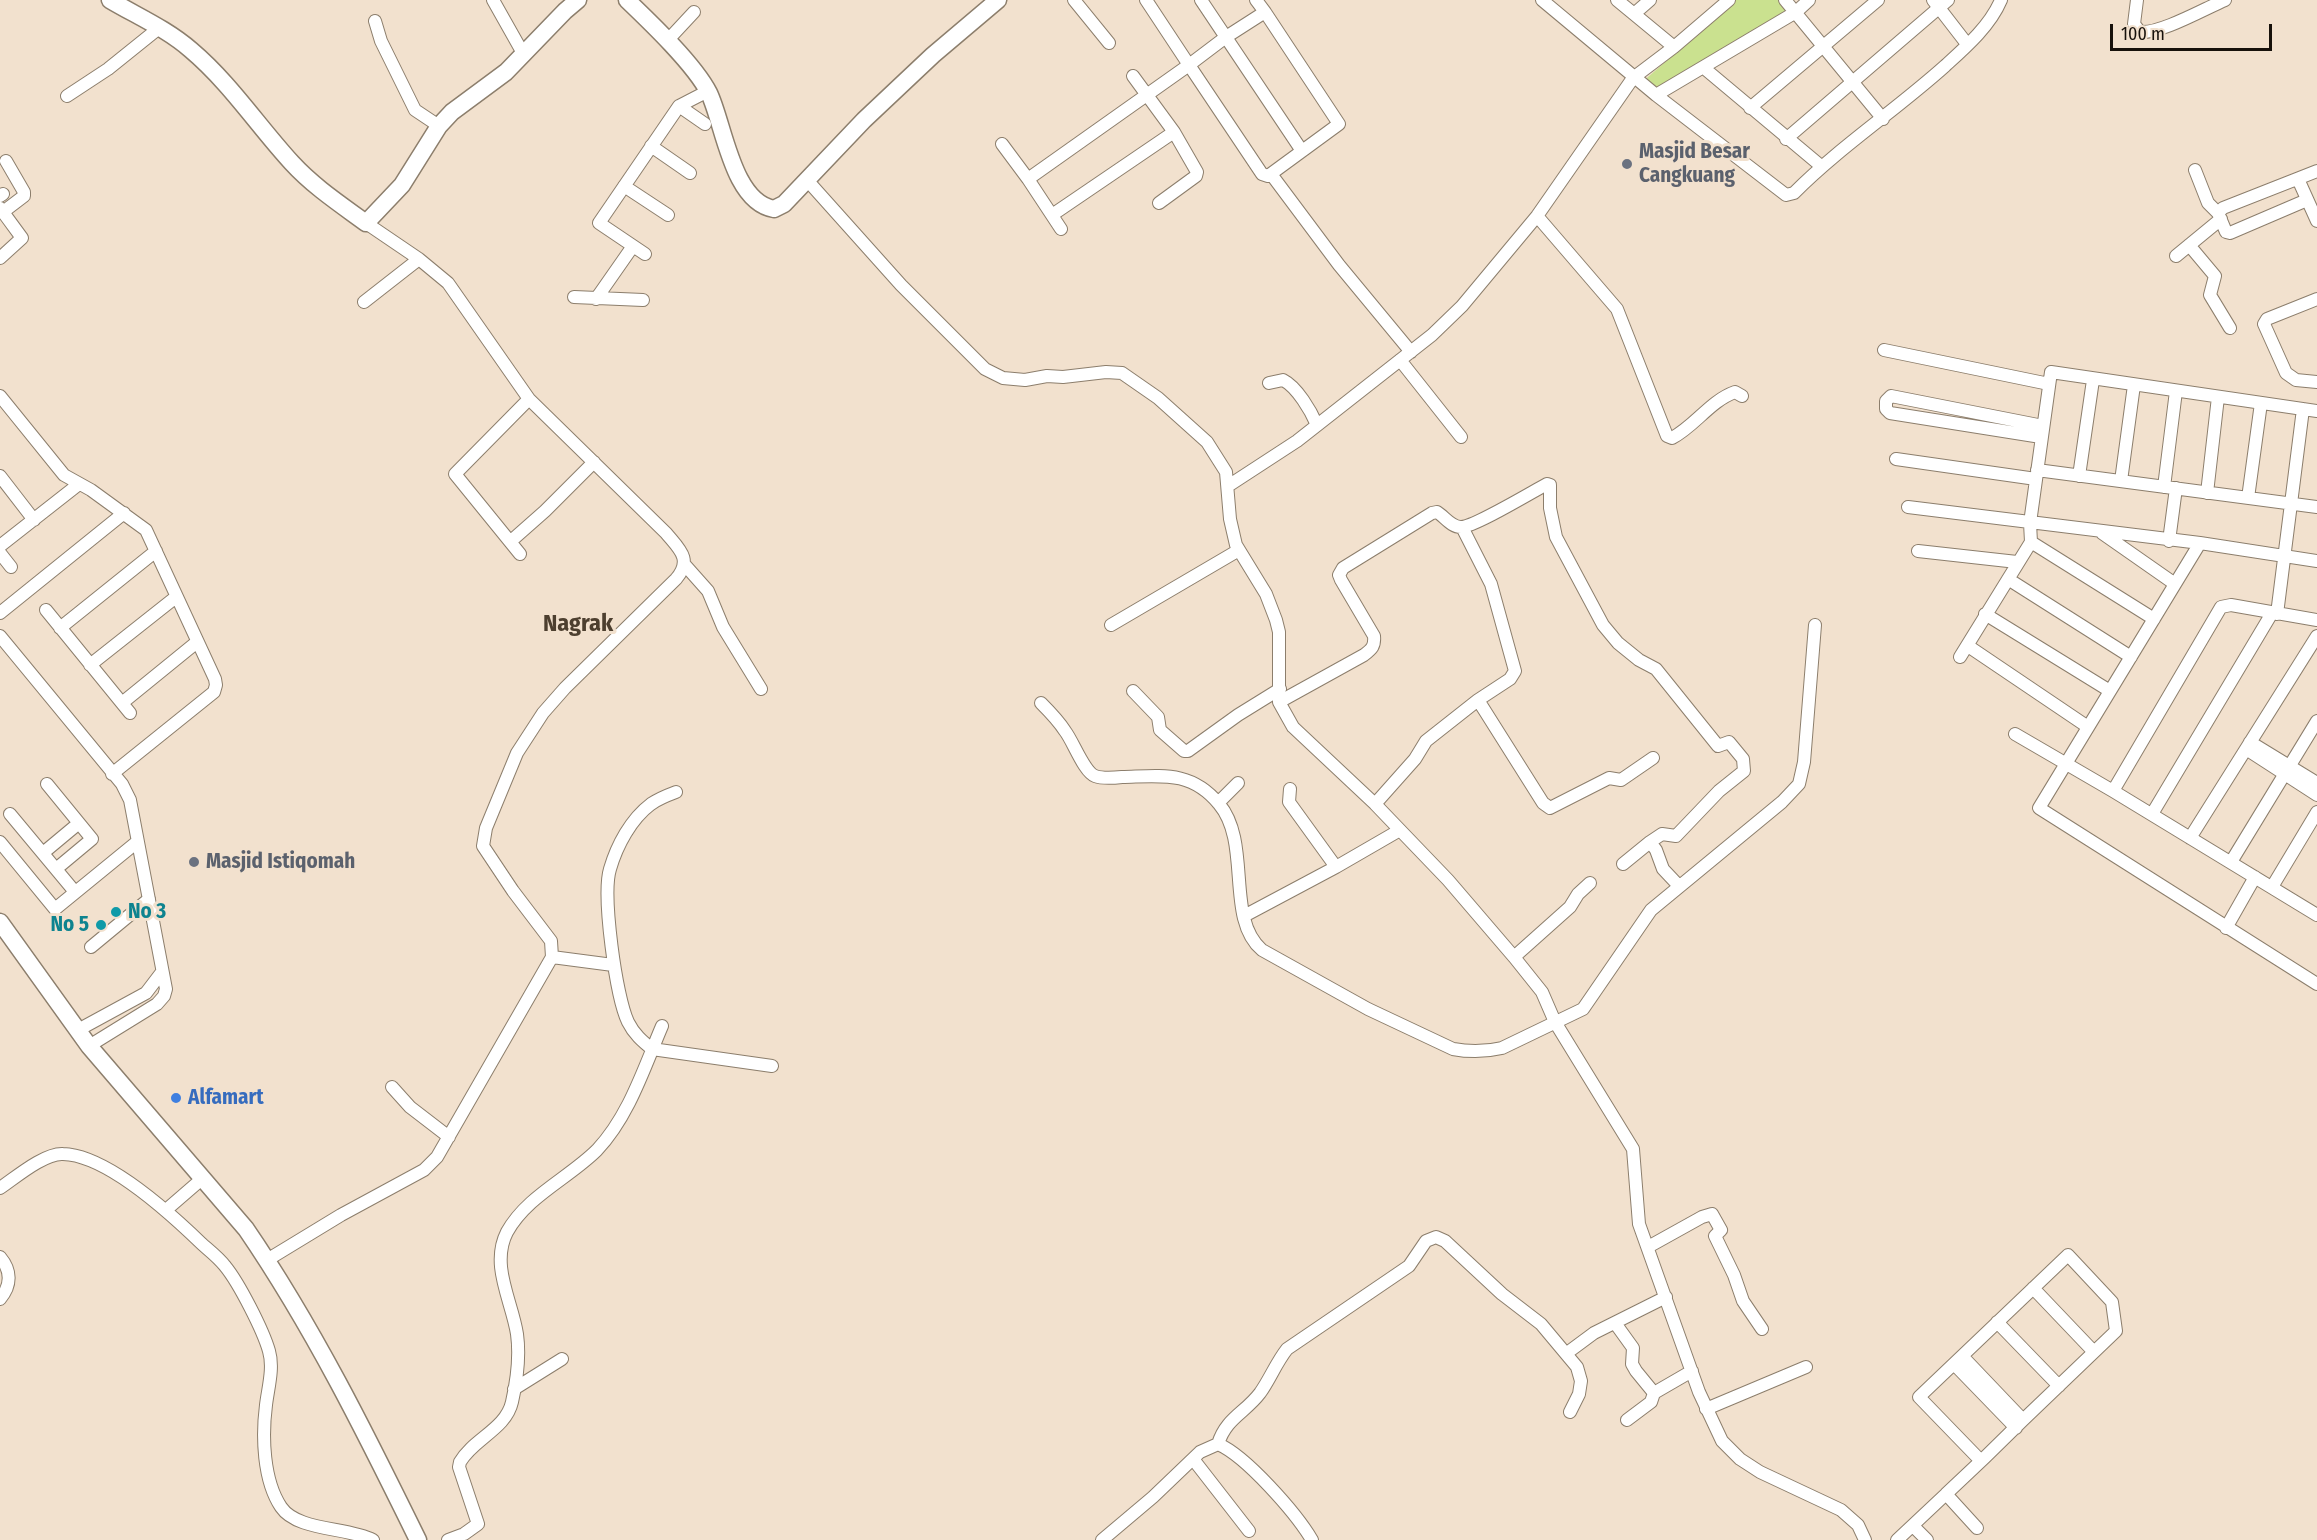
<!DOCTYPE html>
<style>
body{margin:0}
#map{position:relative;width:2317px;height:1540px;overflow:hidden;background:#f2e1ce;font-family:"Fira Sans Condensed",sans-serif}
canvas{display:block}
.scale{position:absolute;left:2110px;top:24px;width:162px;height:27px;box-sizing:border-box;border:3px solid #17110b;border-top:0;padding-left:8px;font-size:18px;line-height:21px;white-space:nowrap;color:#17110b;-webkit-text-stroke:4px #f2e1ce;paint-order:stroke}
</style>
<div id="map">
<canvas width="2317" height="1540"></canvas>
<div class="scale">100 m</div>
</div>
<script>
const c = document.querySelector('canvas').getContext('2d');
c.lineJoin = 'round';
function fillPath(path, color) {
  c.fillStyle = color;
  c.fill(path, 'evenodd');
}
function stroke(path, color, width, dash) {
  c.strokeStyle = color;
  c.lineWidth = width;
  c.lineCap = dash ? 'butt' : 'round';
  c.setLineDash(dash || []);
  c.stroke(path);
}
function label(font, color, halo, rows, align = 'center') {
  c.font = font + ' "Fira Sans Condensed",sans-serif';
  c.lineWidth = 6;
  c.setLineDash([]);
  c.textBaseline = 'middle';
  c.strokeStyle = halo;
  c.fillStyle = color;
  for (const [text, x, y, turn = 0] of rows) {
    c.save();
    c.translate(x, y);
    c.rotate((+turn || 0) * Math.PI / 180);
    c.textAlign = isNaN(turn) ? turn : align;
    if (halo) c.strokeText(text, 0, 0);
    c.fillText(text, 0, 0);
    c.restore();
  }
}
const green = new Path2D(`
 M1736,0H1783L1792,12L1656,95L1640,84Z`);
const street = new Path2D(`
 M493,0L524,55
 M1074,0L1109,43
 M1146,0L1189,65L1226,37L1265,12L1256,0
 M1201,0L1302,151
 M1542,0L1656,95L1796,12L1809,0
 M1617,0L1634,14
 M1650,0L1634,14L1674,47
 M1785,0L1883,119
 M1933,0L1967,44
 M2137,0L2134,24L2140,32C2160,34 2204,9 2225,0
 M375,21L381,41L415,110L439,126
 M667,41L694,12
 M1704,68L1821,166
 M1133,76L1174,132L1197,172L1196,176L1159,203
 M1656,95L1786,195L1794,193C1841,146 1896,110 1945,66C1966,47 1990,26 2001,0
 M67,96L108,69L159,28
 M679,106L705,124
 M1750,108L1878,0
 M1786,139L1948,0
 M1002,144L1028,179L1189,65L1262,174L1268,176L1339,124L1265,12
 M651,146L690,173
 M2195,170L2208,203L2218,213
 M1271,174L1339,265L1411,352
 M1028,179L1061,229
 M2298,179L2317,221
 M807,180L901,285L985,369L1003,378L1025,380L1047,376L1063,377L1106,372L1122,373L1158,398L1207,442L1226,472L1230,519L1236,545L1266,594L1276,620L1279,632V702L1293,727L1375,804L1448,880L1514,957L1542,992L1555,1022L1633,1149L1639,1224L1699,1392L1722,1441L1740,1459L1760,1472L1841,1510L1858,1525L1865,1540
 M624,186L668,215
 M0,196L3,194
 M2307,200L2230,233L2226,232L2218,213L2223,208L2317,171
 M0,208L22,238L0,258
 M3,212L24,196V192L6,161
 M1052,215L1174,132
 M1537,216L1617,309L1667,436L1672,438C1695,426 1710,401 1735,392L1742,396
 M2189,245L2215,276L2210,295L2230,328
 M645,254L599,223L679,106L708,91
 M2176,256L2221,219
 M574,297L643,300
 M596,299L633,246
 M2317,299L2267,319L2264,324L2286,373L2296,380L2317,382
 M364,302L419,259
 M1884,350L2049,384
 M1400,360L1461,437
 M1269,383L1283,380C1297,387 1311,411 1317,425
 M0,396L64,475L91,490L146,530L215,679L216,685L214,692L112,774
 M2041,437L1890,413L1886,409V401L1891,396L2043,426
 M1896,459L2036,479
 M2037,470L2317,507
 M0,476L34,520
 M2079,476L2093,380
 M2121,481L2134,385
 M1228,486L1297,441L1432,335L1462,306L1537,216L1633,78L1674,47L1729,0
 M2164,487L2176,391
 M2207,493L2218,397
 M2248,498L2261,403
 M1908,507L2200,543L2317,561
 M1462,527L1491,584L1515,671L1510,679L1478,700
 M2102,533L2175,584
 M511,541L545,511L594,462
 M2169,541L2176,488
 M2031,542L2154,619
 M2200,543L2039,808L2317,984
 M0,546L79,484
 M1918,551L2017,562
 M0,553L11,567
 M520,554L455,474L529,399
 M684,564L708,591L723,627L761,689
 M2008,579L2131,657
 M46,610L130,713
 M0,613L124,513
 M1985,614L2110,691
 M2277,614L2303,409
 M1111,625L1239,550
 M60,628L156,551
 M0,636L122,784L130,800L166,989L164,996L157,1004L89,1046
 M1968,646L2088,727
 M1960,657L2031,542L2030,523L2051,372L2317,411
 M90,665L176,597
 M1133,691L1158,717L1160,730L1184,751H1188L1238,715L1280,689
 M1279,702L1364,655C1372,649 1375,646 1374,636L1341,580L1339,575L1343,568L1432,513L1437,512C1445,517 1451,527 1461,527C1474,527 1532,492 1547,484L1550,485V508L1556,537L1603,625L1618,643L1639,660L1656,669L1718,746L1729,742L1743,759L1744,771L1719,791L1676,836L1662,834L1650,842L1656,850L1663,869L1679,886
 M122,703L197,642
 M1041,703C1050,712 1058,720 1065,731C1073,741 1084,772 1095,776C1103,779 1113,778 1122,777C1161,776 1191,770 1219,804C1252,843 1225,919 1262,950L1368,1009L1453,1049C1469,1052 1485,1052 1502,1048L1583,1009L1651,910L1782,802L1799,784L1804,762L1815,625
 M2015,734L2113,791L2317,915
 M2250,742L2317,783
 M2246,749L2317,795
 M47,784L92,839L56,869
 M1290,789L1289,802L1336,867
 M2113,791L2221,607L2231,605L2317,620
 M676,792C668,795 658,799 651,804C631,819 617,845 610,869C602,895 616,997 628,1022C634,1034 642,1041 652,1049L772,1066
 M1218,803L1238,783
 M1375,804L1415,759L1426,741L1478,700L1543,803L1550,808L1609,778L1621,780L1653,758
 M10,814L75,892
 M2152,814L2272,613
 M2190,838L2317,636
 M0,842L55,909L137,842
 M43,853L79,823
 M2231,862L2317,721
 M1623,864L1650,842
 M2272,887L2317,812
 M1244,916L1336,867L1400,830
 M2226,928L2255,877
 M91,947L149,899
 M552,957L613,965
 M1514,957L1570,907L1578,894L1590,883
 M78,1030L146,993L162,972
 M392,1087L410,1107L449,1137
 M0,1188C15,1178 44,1153 63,1154C107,1155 171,1214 202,1244C210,1251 219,1258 225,1266C239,1283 263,1330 269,1351C274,1368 268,1388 266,1405C262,1436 263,1480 281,1507C297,1531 347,1527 373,1540
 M166,1210L203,1178
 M1648,1247L1702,1217L1712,1214L1721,1230L1715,1236L1734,1275L1743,1301L1762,1329
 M0,1257C11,1270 12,1285 0,1299
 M267,1260L341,1215L424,1170L437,1157L552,957L551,941L513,891L483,846L486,828L517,753L543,713L565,688L676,579C693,559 679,549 666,533L529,399L448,283L419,259L366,223
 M2033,1288L2094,1352
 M1997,1322L2059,1386
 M1615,1323L1633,1348L1632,1364L1636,1371L1654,1393L1651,1402L1627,1420
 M1567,1353L1594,1333L1666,1297
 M1962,1356L2023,1420
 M1954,1364L2016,1428
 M514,1389L562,1359
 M1654,1393L1692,1371
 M1706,1409L1806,1367
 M1218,1444C1226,1418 1245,1413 1260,1393C1270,1379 1276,1363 1287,1349L1409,1266L1426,1241L1436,1237L1445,1241L1502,1294L1541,1324L1577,1367L1581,1381L1579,1394L1570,1412
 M1193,1459L1249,1531
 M1946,1494C1972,1470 1998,1445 2023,1420L2116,1331L2112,1302L2068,1255L1919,1397L1981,1461
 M1913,1526L1927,1540
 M448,1540L464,1534L478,1524L459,1467L460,1462C473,1439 506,1429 512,1402C517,1380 520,1356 517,1334C512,1301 490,1265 507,1232C527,1196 569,1178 597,1150C629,1116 644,1068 662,1026
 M1102,1540L1153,1497L1200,1452L1218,1444C1246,1456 1296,1513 1312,1540
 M1897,1540L1946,1494L1977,1528`);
const secondary = new Path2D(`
 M110,0C137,16 167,29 191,50C230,83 258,126 292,163C313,186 340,204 366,223L402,185L439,126L452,112L506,72L565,11L578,0
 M627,0C650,22 695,65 709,93C724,124 732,202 774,209L784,204L864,120L933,55L998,0
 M0,922L89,1046L246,1229C313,1327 366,1434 418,1540`);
const markers = [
 [1627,164,6,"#6b7280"],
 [194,862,6,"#6b7280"],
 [116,912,6,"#0f9aa8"],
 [101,925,6,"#0f9aa8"],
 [176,1098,6,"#3f7fe0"]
];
const worshipNames = [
 ["Masjid Besar",1639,152],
 ["Cangkuang",1639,176],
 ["Masjid Istiqomah",206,862]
];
const cultureNames = [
 ["No 3",128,912],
 ["No 5",89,925,"right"]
];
const shopNames = [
 ["Alfamart",188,1098]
];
const quarterNames = [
 ["Nagrak",578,624]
];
fillPath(green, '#cae18f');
stroke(street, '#8c7e6c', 14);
stroke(secondary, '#8c7e6c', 19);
stroke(street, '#fff', 12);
stroke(secondary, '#fff', 16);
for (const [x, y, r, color] of markers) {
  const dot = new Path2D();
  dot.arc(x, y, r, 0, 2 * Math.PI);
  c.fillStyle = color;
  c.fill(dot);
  stroke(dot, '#f2e1ce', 2);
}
label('bold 21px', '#5b616d', '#f2e1ce', worshipNames, 'left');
label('bold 21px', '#0d838f', '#f2e1ce', cultureNames, 'left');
label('bold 21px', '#366cbe', '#f2e1ce', shopNames, 'left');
label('bold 24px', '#4d3f2f', '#f2e1ce', quarterNames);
</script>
